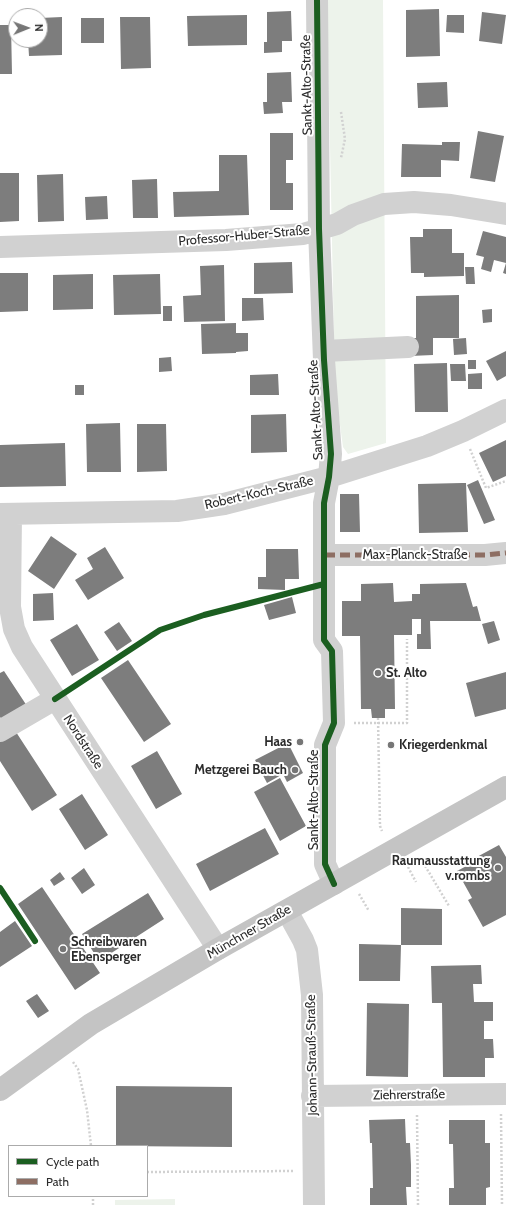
<!DOCTYPE html>
<meta charset="utf-8">
<style>
body{margin:0}
#map{position:relative;width:506px;height:1205px;overflow:hidden;background:#fff;font-family:Cabin,sans-serif}
canvas{display:block}
.legend{position:absolute;left:8px;top:1145px;width:140px;height:52px;box-sizing:border-box;background:#fff;border:1px solid #ababab;margin:0;padding:5px 7px;list-style:none;font-size:12px;color:#2c2c2c}
.legend li{display:flex;align-items:center;gap:8px;height:20px}
.legend b{width:20px;border:1px solid #ababab}
.north{position:absolute;left:8px;top:8px;width:40px;height:40px;box-sizing:border-box;background:#fff;border:1px solid #ababab;border-radius:50%;rotate:89deg;font-size:11px;font-weight:700;line-height:16px;text-align:center;color:#2c2c2c}
.north::after{content:'';display:block;margin:auto;width:14px;height:18px;background:#767676;clip-path:polygon(50% 0,100% 100%,50% 72%,0 100%)}
</style>
<div id="map">
<canvas width="506" height="1205"></canvas>
<ul class="legend">
<li><b style="height:5px;background:#1b5e20"></b>Cycle path</li>
<li><b style="height:5px;background:#8d6e63"></b>Path</li>
</ul>
<div class="north">N</div>
</div>
<script>
const context = document.querySelector('canvas').getContext('2d');
context.lineJoin = 'round';
function fillPath(path, color) { context.fillStyle = color; context.fill(path, 'evenodd'); }
function strokePath(path, color, width, dash) { context.strokeStyle = color; context.lineWidth = width; context.lineCap = dash ? 'butt' : 'round'; context.setLineDash(dash || []); context.stroke(path); }
function label(font, color, halo, rows, align = 'center') {
  context.font = font + ' Cabin,sans-serif'; context.lineWidth = 4; context.setLineDash([]); context.textBaseline = 'middle'; context.strokeStyle = halo; context.fillStyle = color; for (const [text, x, y, turn = 0] of rows) {
    context.save(); context.translate(x, y); context.rotate((+turn || 0) * Math.PI / 180); context.textAlign = isNaN(turn) ? turn : align; if (halo) context.strokeText(text, 0, 0); context.fillText(text, 0, 0); context.restore();
  }
}
fillPath(new Path2D(`
 M327 0H383L386 443 348 454 343 447 335 388Z
 M175 1199V1205H115V1200Z`), '#edf3eb');
fillPath(new Path2D(`
 M439 9 440 56 406 57V10Z
 M291 11 292 41H282V52L264 53V42H267V12Z
 M482 12 506 15 502 44 479 41Z
 M247 15V45L188 46 187 16Z
 M447 15H464V33L446 32Z
 M62 17V55L29 56 28 40H40V18Z
 M120 17H150L151 68 121 69Z
 M81 18H104V43H81Z
 M0 25H11L12 74H0Z
 M291 72 292 102H282L283 113 264 114 263 102H267V73Z
 M447 82 448 107 418 108 417 83Z
 M478 131 504 136 495 182 470 178Z
 M270 133H293V160H286V183H293V210H270Z
 M442 142H460L459 161 441 160V177H401L402 144 442 145Z
 M219 155H247L249 215 174 217 173 192 219 191Z
 M0 173H19V221L0 222Z
 M63 174 64 221 38 222 37 175Z
 M157 179 158 218H133L132 180Z
 M107 196 108 219 86 220 85 197Z
 M423 229H452V253H464V276L424 277V273H411L410 237H423Z
 M483 231 506 237V263L494 260 491 272 481 269 484 257 476 255Z
 M292 262 293 293 254 294V263Z
 M506 263V274L503 273Z
 M224 265 225 321 184 322 183 296 201 295 200 266Z
 M465 267H474L475 284H466Z
 M0 273H28V311L0 312Z
 M93 274V309L53 310V275Z
 M160 274 161 314 114 315 113 275Z
 M459 295V338H433V355L410 356V338H416V296Z
 M242 298H263L264 320 242 321Z
 M163 306H172V321H163Z
 M492 309V322L483 323 482 310Z
 M236 323V333H248V351L236 352V353L202 354 201 324Z
 M466 338 467 354 454 355 453 339Z
 M506 351V376L497 381 486 361Z
 M171 357 172 371 159 372V358Z
 M468 360H476V369H468Z
 M447 363 448 412H415L414 364Z
 M450 364H465L466 381H451Z
 M482 373V389H468V374Z
 M278 374 279 395H250V375Z
 M75 385H84V395H75Z
 M286 414 287 452 251 453V415Z
 M120 423 121 472H87L86 424Z
 M137 424H166L167 471 137 472Z
 M506 440V476L493 482 479 453Z
 M65 443 66 486 0 487V445Z
 M478 480 495 520 484 524 467 485Z
 M462 483H466L468 532 419 533 418 484Z
 M340 494H359L360 532H340Z
 M51 536 77 554 54 589 28 571Z
 M105 547 124 578 88 600 75 580 93 569 87 558Z
 M266 549H298L299 579H285V590L258 589V577H266Z
 M393 583 394 602 412 601V594H420V584L466 583 473 607 477 606 481 621H430L431 649H417V634H421V619H412V635H394L395 709H385V718H372L371 709H361L360 636H342V601H361V584Z
 M53 593 54 620 33 621V594Z
 M292 597 296 613 269 620 264 605Z
 M494 621 500 640 488 644 482 624Z
 M119 622 132 641 117 651 104 632Z
 M77 624 99 660 72 676 50 640Z
 M128 660 171 724 144 742 101 678Z
 M4 671 27 706 3 721 0 717V673Z
 M506 672V709L475 717 466 683Z
 M16 732 57 795 32 811 0 761V742Z
 M288 743 303 773 287 782 283 774 267 783 255 760Z
 M157 751 182 794 156 809 131 766Z
 M280 778 306 826 280 841 254 792Z
 M82 794 108 835 85 850 59 809Z
 M265 828 279 854 210 891 196 864Z
 M499 845 506 857V915L483 927 468 900 472 898 457 871 476 861 475 858Z
 M84 868 95 885 82 894 71 878Z
 M60 872 65 879 54 886 50 880Z
 M42 887 100 973 75 990 18 904Z
 M148 893 164 919 99 961 82 934Z
 M401 908 442 909V945H401L400 981H359V944L401 945Z
 M15 921 32 946 0 967V932Z
 M481 965 482 984H473L474 1002H493V1021H484V1039H493L494 1058H485V1077H443L442 1003H432L431 966Z
 M37 994 49 1011 38 1018 26 1001Z
 M367 1003 409 1004 408 1077 366 1076Z
 M116 1086 232 1087V1147L116 1146Z
 M405 1119 406 1143H410L411 1165V1187H406L407 1205H370V1188H373L372 1143H370L369 1120Z
 M449 1120H485V1143H490V1187L486 1188V1205H449V1188H454L453 1144H449Z`), '#7d7d7d');
strokePath(new Path2D(`
 M341 112 345 139 341 158
 M470 449 486 488 506 481
 M378 718 380 826 382 831
 M354 723H407V639
 M421 859 449 906
 M408 867 416 882
 M359 894 369 911
 M73 1062 78 1069 87 1110 91 1146
 M501 1114 502 1205
 M417 1115 418 1205
 M147 1172 293 1171
 M93 1205V1196`), '#d1d1d1', 2.5, [2, 2]);
strokePath(new Path2D(`
 M317 0 319 229 324 360 331 454 329 477 324 503V640L332 651 334 723 325 745V864L334 884
 M0 247 226 240 303 234 337 224 353 215 384 204 414 202 451 205 506 214
 M324 351 408 347
 M0 514 177 511 224 504 329 477 427 446 463 431 506 410
 M11 514 10 607 14 629 22 647 218 949
 M325 555H485L506 553
 M0 731 55 699
 M287 911 303 940 307 950 312 995 314 1205
 M312 1096 506 1094`), '#d1d1d1', 22);
strokePath(new Path2D(`
 M0 1090 91 1024 218 949 506 787`), '#c4c4c4', 22);
strokePath(new Path2D(`
 M325 555H485L506 553`), '#8d6e63', 5, [10, 5]);
strokePath(new Path2D(`
 M317 0 319 229 324 360 331 454 329 477 324 503V640L332 651 334 723 325 745V864L334 884
 M55 699 160 630 204 615 324 584
 M0 888 35 941`), '#1b5e20', 6);
for (const [x, y, r, color] of [
 [378,673,4,"#767676"],
 [300,742,4,"#767676"],
 [391,745,4,"#767676"],
 [295,770,4,"#767676"],
 [498,868,4,"#767676"],
 [63,949,4,"#767676"]
]) { const dot = new Path2D(); dot.arc(x, y, r, 0, 2 * Math.PI); context.fillStyle = color; context.fill(dot); strokePath(dot, '#fff', 1.5); }
label('13px', '#2c2c2c', '#fff', [
 ["Sankt-Alto-Straße",307,85,-91],
 ["Professor-Huber-Straße",244,236,-5],
 ["Sankt-Alto-Straße",316,410,-93],
 ["Robert-Koch-Straße",259,493,-13],
 ["Max-Planck-Straße",415,555],
 ["Nordstraße",83,742,57],
 ["Sankt-Alto-Straße",314,800,-90],
 ["Münchner Straße",249,932,-30],
 ["Johann-Strauß-Straße",312,1055,-91],
 ["Ziehrerstraße",409,1095,-1]
]);
label('bold 13px', '#2c2c2c', '#fff', [
 ["St. Alto",386,673],
 ["Haas",292,742,"right"],
 ["Kriegerdenkmal",399,745],
 ["Metzgerei Bauch",287,770,"right"],
 ["Raumausstattung",490,861,"right"],
 ["v.rombs",490,876,"right"],
 ["Schreibwaren",71,942],
 ["Ebensperger",71,957]
], 'left');
</script>
